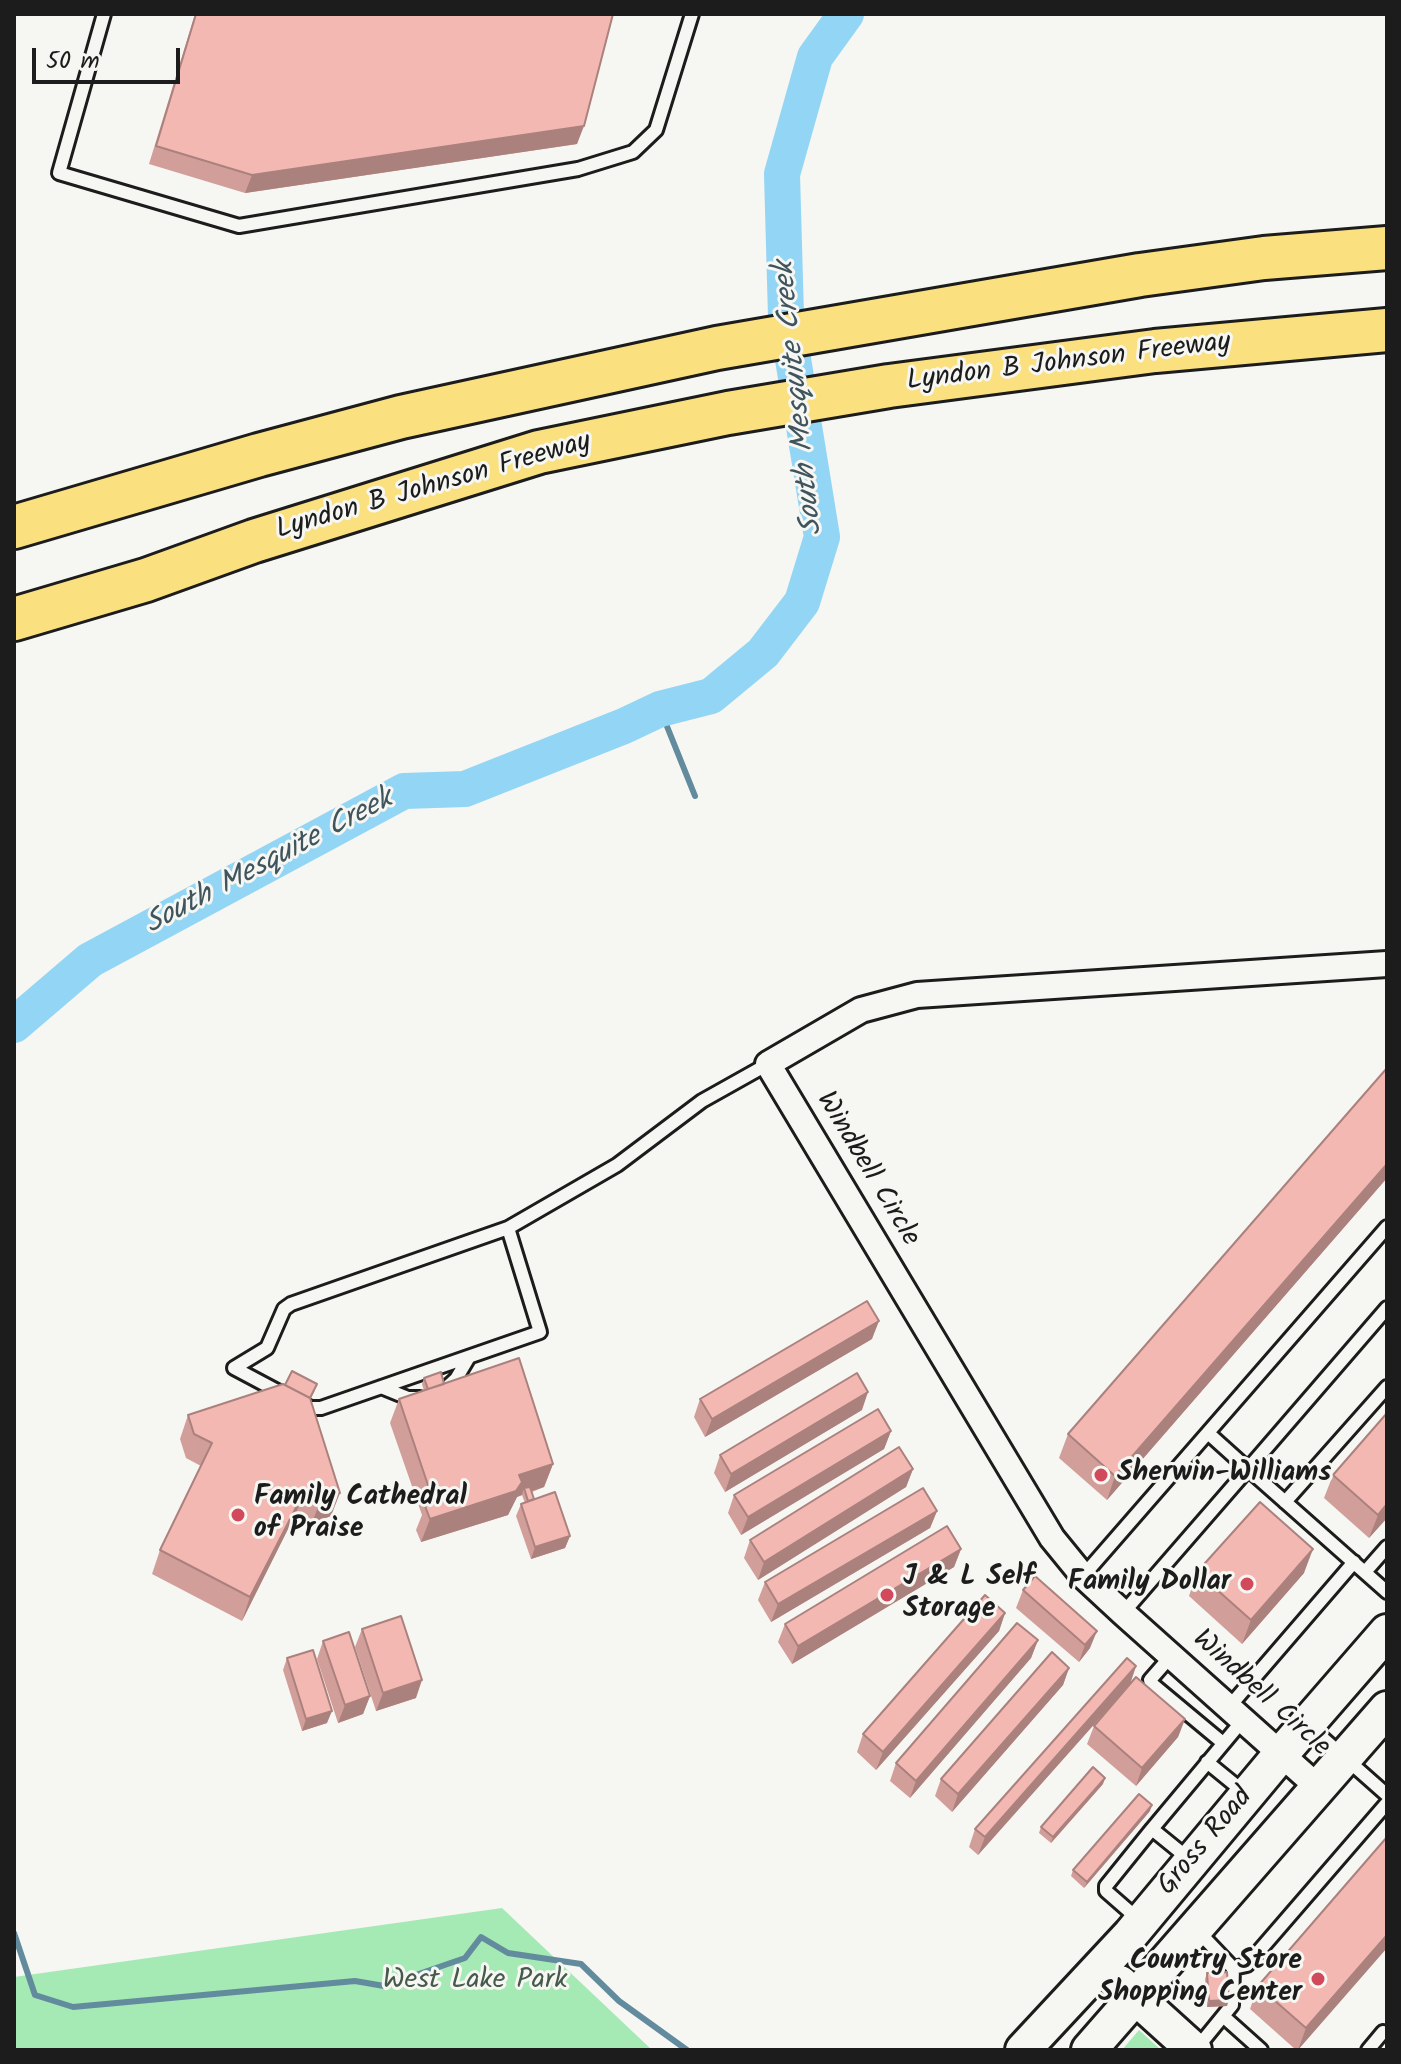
<!DOCTYPE html>
<style>
body{margin:0}
#map{position:relative;width:1401px;height:2064px;overflow:hidden;background:#f6f6f2;font-family:Kalam,sans-serif}
canvas{display:block}
.frame{position:absolute;inset:0;border:16px solid #1c1c1c;pointer-events:none}
.scale{position:absolute;left:32px;top:48px;width:148px;height:36px;box-sizing:border-box;border:4px solid #1c1c1c;border-top:0;padding-left:10px;font-size:24px;line-height:28px;white-space:nowrap;color:#1c1c1c;-webkit-text-stroke:6px #f6f6f2;paint-order:stroke}
</style>
<div id="map">
<canvas width="1401" height="2064"></canvas>
<div class="frame"></div>
<div class="scale">50 m</div>
</div>
<script>
const context = document.querySelector('canvas').getContext('2d');
context.lineJoin = 'round';
function fillPath(path, color) { context.fillStyle = color; context.fill(path, 'evenodd'); }
function strokePath(path, color, width, dash) { context.strokeStyle = color; context.lineWidth = width; context.lineCap = dash ? 'butt' : 'round'; context.setLineDash(dash || []); context.stroke(path); }
function label(font, color, halo, rows, align = 'center') {
  context.font = font + ' Kalam,sans-serif'; context.lineWidth = 6; context.setLineDash([]); context.textBaseline = 'middle'; context.strokeStyle = halo; context.fillStyle = color; for (const [text, x, y, turn = 0] of rows) {
    context.save(); context.translate(x, y); context.rotate((+turn || 0) * Math.PI / 180); context.textAlign = isNaN(turn) ? turn : align; if (halo) context.strokeText(text, 0, 0); context.fillText(text, 0, 0); context.restore();
  }
}
fillPath(new Path2D(`
 M502 1908 652 2050H14V1977Z
 M1139 2030 1161 2050H1122Z`), '#a5e9b5');
strokePath(new Path2D(`
 M660 709 695 796
 M14 1933 35 1995 73 2007 355 1981 384 1986 465 1958 481 1937 508 1953 581 1964 619 2001 687 2050`), '#638b9e', 6);
strokePath(new Path2D(`
 M14 1025 90 960 404 791 465 789 624 726 660 709 711 696 763 653 802 602 822 537 786 316 782 174 815 57 846 14`), '#92d5f4', 36);
const lane = new Path2D(`
 M104 14 59 173 239 226 578 169 633 152 656 130 692 14
 M234 1368 267 1348 284 1309 291 1304 508 1228 617 1165 702 1101 768 1064
 M234 1368 281 1393
 M381 1387 408 1398H420
 M445 1389 456 1379 469 1357
 M307 1406 311 1408H321L540 1332 508 1228
 M1208 1433 1248 1469 1387 1308
 M1285 1502 1387 1387
 M1365 1572 1387 1547
 M1083 1576 1387 1227
 M1123 1613 1248 1469 1387 1592
 M1171 1656 1150 1680 1151 1683 1223 1743
 M1229 1707 1354 1562
 M1309 1726 1387 1795
 M1207 1762 1245 1793
 M1152 1829 1243 1720
 M1138 1919 1106 1891V1886L1152 1829 1189 1859
 M1196 1929 1233 1968 1232 2005 1197 2048
 M1233 1968 1247 1965 1387 1803
 M1223 2016 1261 2050
 M1368 2050 1383 2032`);
const street = new Path2D(`
 M1319 1788 1123 1613 1083 1576 1052 1538 768 1064 861 1010 917 995 1387 964`);
const secondary = new Path2D(`
 M1120 1983 1194 2050
 M1023 2050 1131 1934 1281 1754 1387 1632
 M1089 2050 1387 1709`);
const highway = new Path2D(`
 M14 527 259 455 401 417 717 348 1140 275 1264 258 1387 248
 M14 619 146 580 254 541 539 452 728 413 889 386 1155 351 1387 330`);
strokePath(lane, '#1c1c1c', 18);
strokePath(street, '#1c1c1c', 30);
strokePath(secondary, '#1c1c1c', 40);
strokePath(highway, '#1c1c1c', 48);
strokePath(lane, '#f6f6f2', 12);
strokePath(street, '#f6f6f2', 24);
strokePath(secondary, '#f6f6f2', 34);
strokePath(highway, '#fbe080', 42);
fillPath(new Path2D(`
 M195 14H613L577 144 245 193 149 164Z
 M1387 1068V1178L1107 1500 1059 1458 1068 1434Z
 M872 1339 705 1437 694 1417 700 1399Z
 M424 1378 444 1384 553 1464 544 1487 532 1492 534 1499 570 1536 565 1548 531 1559 516 1516 521 1504 525 1503 522 1495 517 1497 508 1515 421 1542 416 1530 422 1515 390 1423 399 1399 424 1391 422 1384Z
 M315 1390 310 1400 331 1516 312 1523 296 1513 242 1621 152 1574 160 1550 201 1466 186 1458 180 1439 188 1415Z
 M862 1410 725 1492 714 1473 720 1455Z
 M891 1431 884 1449 741 1535 728 1513 734 1495Z
 M913 1469 906 1487 758 1580 744 1558 750 1540Z
 M1333 1475 1387 1518 1369 1538 1324 1498Z
 M937 1511 930 1528 771 1622 758 1600 765 1582Z
 M961 1549 954 1567 792 1664 778 1642 785 1624Z
 M1197 1572 1304 1573 1242 1644 1189 1596Z
 M1023 1590 1090 1648 1079 1662 1016 1608Z
 M1005 1613 999 1631 876 1770 857 1752 863 1734Z
 M362 1629 416 1698 376 1711 355 1647Z
 M1038 1640 1031 1658 910 1798 890 1781 896 1763Z
 M323 1641 370 1696 363 1714 338 1723 317 1659Z
 M287 1658 327 1723 302 1731 283 1670Z
 M1136 1666 1130 1684 978 1855 969 1847 975 1829Z
 M1069 1668 1063 1685 952 1812 935 1796 941 1779Z
 M1185 1719 1178 1737 1136 1786 1087 1744 1094 1726Z
 M1103 1784 1051 1843 1039 1833 1041 1827Z
 M1150 1811 1084 1888 1071 1876 1073 1870Z
 M1387 1837 1299 2050H1296L1250 2009 1258 1986Z
 M1207 1973 1227 2006 1207 2007 1205 1979Z`), '#d29e9a');
fillPath(new Path2D(`
 M584 126 577 144 245 193 252 175Z
 M1387 1164V1178L1107 1500 1115 1476Z
 M879 1321 872 1339 705 1437 712 1419Z
 M868 1392 862 1410 725 1492 731 1474Z
 M891 1431 884 1449 741 1535 748 1517Z
 M553 1464 544 1487 526 1493 524 1488 522 1495 517 1497 508 1515 421 1542 430 1519 519 1475Z
 M913 1469 906 1487 758 1580 764 1562Z
 M305 1490 296 1513 242 1621 250 1597Z
 M340 1493 331 1516 312 1523 321 1499Z
 M1387 1504V1518L1369 1538 1378 1515Z
 M937 1511 930 1528 771 1622 778 1604Z
 M570 1536 565 1548 531 1559 535 1547Z
 M961 1549 954 1567 792 1664 798 1646Z
 M1313 1549 1304 1573 1242 1644 1251 1620Z
 M1005 1613 999 1631 876 1770 883 1752Z
 M1097 1631 1090 1648 1079 1662 1085 1645Z
 M1038 1640 1031 1658 910 1798 916 1781Z
 M1136 1666 1130 1684 978 1855 985 1837Z
 M1069 1668 1063 1685 952 1812 958 1794Z
 M422 1680 416 1698 376 1711 383 1693Z
 M370 1696 363 1714 338 1723 345 1705Z
 M332 1711 327 1723 302 1731 306 1719Z
 M1185 1719 1178 1737 1136 1786 1142 1768Z
 M1105 1778 1103 1784 1051 1843 1053 1837Z
 M1152 1805 1150 1811 1084 1888 1087 1882Z
 M1387 1935V1948L1298 2050 1306 2028Z
 M1229 2000 1227 2006 1207 2007 1209 2001Z`), '#ab817d');
const building = new Path2D(`
 M196 14H613L584 126 252 175 156 146Z
 M1387 1068V1164L1115 1476 1068 1434Z
 M867 1301 879 1321 712 1419 700 1399Z
 M519 1358 553 1464 519 1475 522 1482 516 1491 430 1519 425 1506 434 1503 399 1399Z
 M292 1371 317 1384 310 1398 285 1385Z
 M441 1372 444 1384 428 1389 424 1378Z
 M857 1373 868 1392 731 1474 720 1455Z
 M283 1384 310 1398 340 1493 321 1499 305 1490 250 1597 160 1550 212 1443 194 1434 188 1415Z
 M878 1409 891 1431 748 1517 734 1495Z
 M1387 1413V1504L1378 1515 1333 1475Z
 M899 1447 913 1469 764 1562 750 1540Z
 M530 1487 534 1499 528 1501 524 1488Z
 M923 1488 937 1511 778 1604 765 1582Z
 M555 1492 570 1536 535 1547 521 1504Z
 M1260 1502 1313 1549 1251 1620 1197 1572Z
 M947 1526 961 1549 798 1646 785 1624Z
 M1035 1576 1097 1631 1085 1645 1023 1590Z
 M985 1595 1005 1613 883 1752 863 1734Z
 M401 1616 422 1680 383 1693 362 1629Z
 M1017 1623 1038 1640 916 1781 896 1763Z
 M349 1632 370 1696 345 1705 323 1641Z
 M313 1650 332 1711 306 1719 287 1658Z
 M1052 1652 1069 1668 958 1794 941 1779Z
 M1127 1658 1136 1666 985 1837 975 1829Z
 M1136 1677 1185 1719 1142 1768 1094 1726Z
 M1093 1767 1105 1778 1053 1837 1041 1827Z
 M1139 1794 1152 1805 1087 1882 1073 1870Z
 M1387 1837V1935L1306 2028 1258 1986Z
 M1227 1972 1229 2000 1209 2001 1207 1973Z`);
fillPath(building, '#f4b8b3');
strokePath(building, '#ab817d', 2);
for (const [x, y, r, color] of [
 [1101,1475,8,"#d1495b"],
 [238,1515,8,"#d1495b"],
 [1247,1584,8,"#d1495b"],
 [887,1595,8,"#d1495b"],
 [1318,1979,8,"#d1495b"]
]) { const dot = new Path2D(); dot.arc(x, y, r, 0, 2 * Math.PI); context.fillStyle = color; context.fill(dot); strokePath(dot, '#f6f6f2', 3); }
label('28px', '#1c1c1c', '#f6f6f2', [
 ["Lyndon B Johnson Freeway",1069,364,-7],
 ["Lyndon B Johnson Freeway",434,488,-16],
 ["Windbell Circle",866,1170,59],
 ["Windbell Circle",1260,1695,42],
 ["Gross Road",1207,1843,-50]
]);
label('bold 28px', '#1c1c1c', '#f6f6f2', [
 ["Sherwin-Williams",1117,1475],
 ["Family Cathedral",254,1499],
 ["of Praise",254,1531],
 ["J & L Self",903,1579],
 ["Storage",903,1611],
 ["Family Dollar",1231,1584,"right"],
 ["Country Store",1302,1963,"right"],
 ["Shopping Center",1302,1995,"right"]
], 'left');
label('28px', '#455a4a', '#f6f6f2', [
 ["West Lake Park",475,1982]
]);
label('italic 30px', '#3f545d', '#f6f6f2', [
 ["South Mesquite Creek",801,398,-96],
 ["South Mesquite Creek",270,864,-28]
]);
</script>
